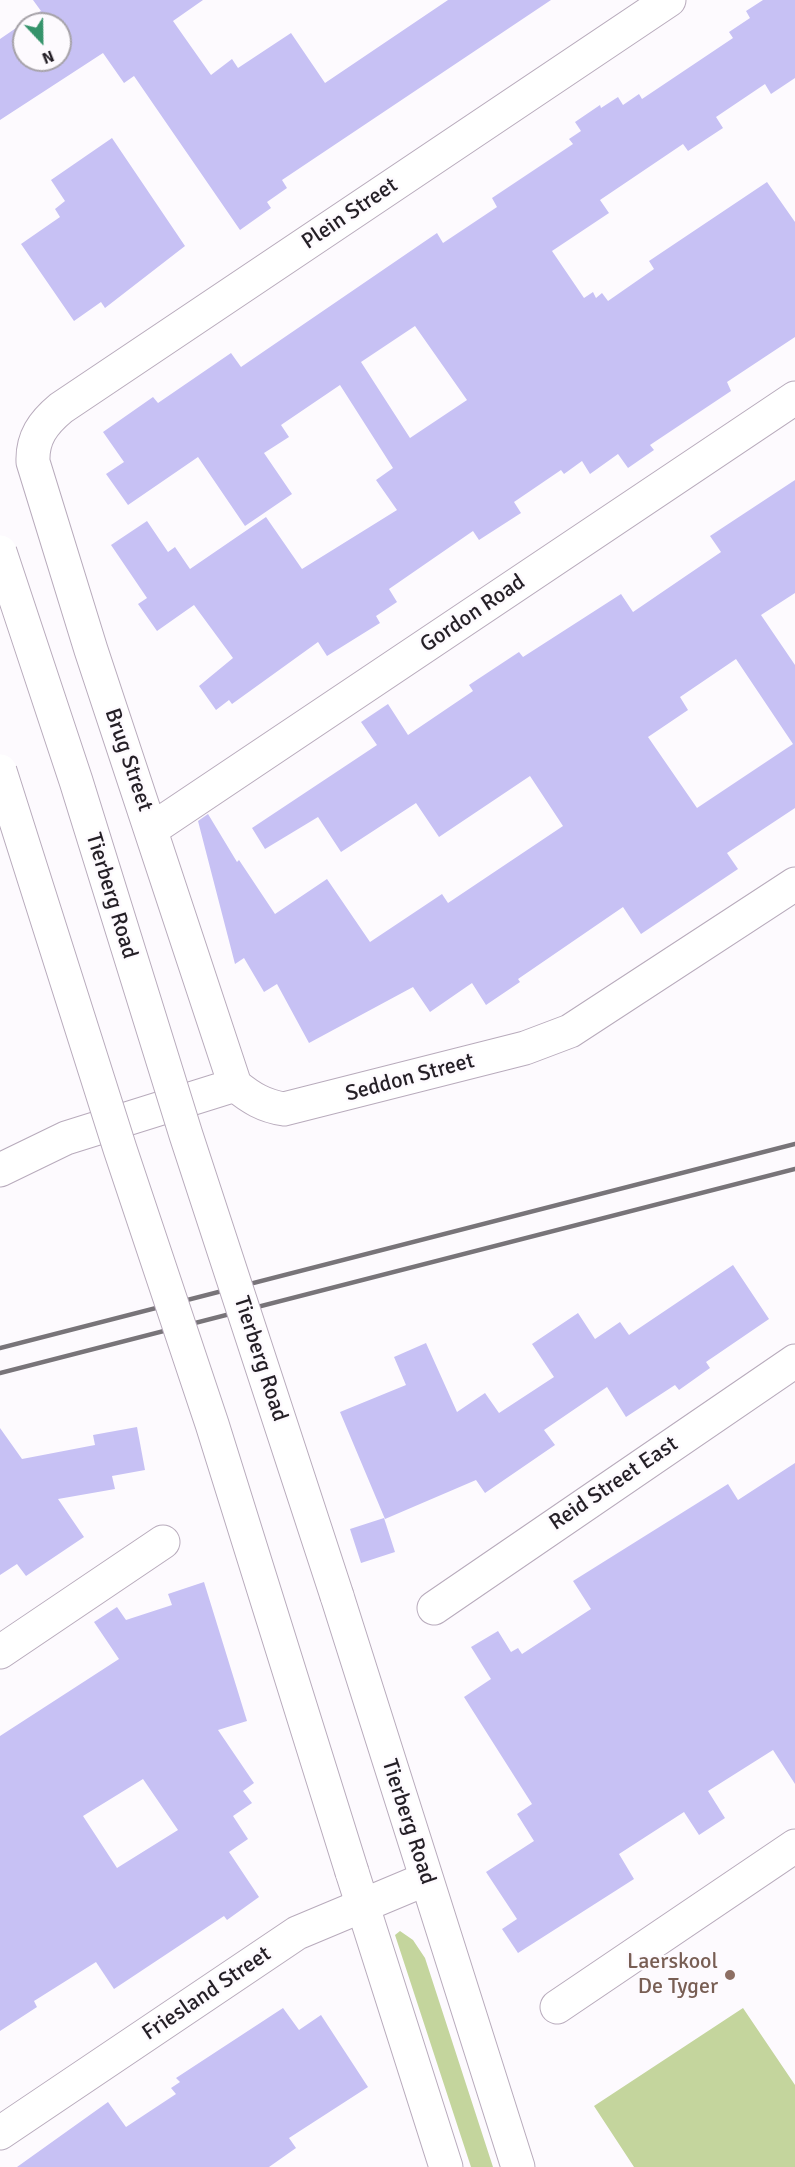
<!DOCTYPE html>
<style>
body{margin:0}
#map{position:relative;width:795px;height:2167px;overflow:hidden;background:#fdfafe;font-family:Signika,sans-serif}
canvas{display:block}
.north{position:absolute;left:12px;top:12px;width:60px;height:60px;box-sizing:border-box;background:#fdfafe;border:2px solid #a6a2a8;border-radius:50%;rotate:158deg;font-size:16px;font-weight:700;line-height:24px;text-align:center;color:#241f26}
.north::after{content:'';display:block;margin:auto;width:21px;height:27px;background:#35936b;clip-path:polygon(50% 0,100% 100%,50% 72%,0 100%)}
</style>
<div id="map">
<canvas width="795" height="2167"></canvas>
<div class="north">N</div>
</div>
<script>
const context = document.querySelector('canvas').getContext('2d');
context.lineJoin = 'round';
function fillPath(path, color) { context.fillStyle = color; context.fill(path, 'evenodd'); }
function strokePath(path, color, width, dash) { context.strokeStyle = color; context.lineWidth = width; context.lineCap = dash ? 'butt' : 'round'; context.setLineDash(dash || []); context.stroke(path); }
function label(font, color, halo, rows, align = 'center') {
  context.font = font + ' Signika,sans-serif'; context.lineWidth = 5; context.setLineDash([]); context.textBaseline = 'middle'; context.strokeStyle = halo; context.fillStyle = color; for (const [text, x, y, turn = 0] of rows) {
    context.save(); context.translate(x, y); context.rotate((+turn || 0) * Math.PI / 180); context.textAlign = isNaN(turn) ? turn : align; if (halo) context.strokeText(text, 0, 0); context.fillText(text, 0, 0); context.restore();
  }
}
fillPath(new Path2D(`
 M400 1931 413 1940 425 1958 493 2167H471L395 1935Z
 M743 2008 795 2085V2167H634L594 2106Z`), '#c4d59d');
fillPath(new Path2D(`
 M33 0H203L173 21 211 75 232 59 238 68 291 33 325 83 448 0H551L282 180 287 188 267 202 271 208 240 230 134 76 124 83 103 53 0 120V39L41 11ZM24 24H60V60H24Z
 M763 0H795V78L771 94 765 84 716 117 723 128 688 151 683 144 600 200 609 213 552 251 584 298 593 292 596 298 602 293 608 301 654 269 649 261 767 182 795 222V337L727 382 731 391 650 445 654 450 628 468 618 454 590 474 582 461 564 474 561 470 514 502 521 513 479 540 473 531 389 589 397 602 376 616 380 623 327 656 318 642 232 704 229 700 216 710 199 686 233 658 194 605 157 631 138 604 147 598 111 545 147 521 168 552 175 547 190 569 266 517 302 569 397 510 376 480 393 468 340 385 281 425 289 437 264 453 292 494 245 526 198 457 128 505 106 474 124 462 103 432 153 397 158 403 231 353 241 367 437 233 443 243 497 207 492 198 573 144 569 139 581 131 575 122 600 105 601 108 618 97 623 105 639 94 642 99 733 38 729 32 750 18 746 11ZM415 326 467 400 410 438 361 362Z
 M112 138 185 246 105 308 101 302 74 321 21 244 60 217 55 209 65 201 51 180Z
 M795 480V593L761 615 795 665V808L727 853 738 869 641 934 623 907 518 979 520 982 486 1005 472 983 430 1012 413 987 309 1043 277 984 264 992 244 958 235 964 198 821 208 814 237 862 239 860 275 914 327 879 370 942 442 894 448 903 563 826 530 776 439 837 416 803 341 852 318 817 265 849 252 828 377 745 361 722 388 704 408 735 473 691 469 685 519 652 523 657 621 594 633 612 721 552 710 536ZM736 659 793 744 697 808 648 737 688 710 680 697Z
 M733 1265 769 1319 706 1362 710 1368 679 1390 675 1385 626 1417 607 1387 544 1430 555 1445 485 1493 476 1480 385 1519 340 1412 406 1385 394 1357 426 1343 457 1412 485 1393 499 1413 554 1377 532 1344 578 1313 595 1339 620 1322 629 1335Z
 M137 1427 145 1470 112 1476 115 1489 58 1499 84 1537 26 1576 17 1564 0 1575V1428L22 1459 95 1445 93 1435Z
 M795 1463V1784L773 1750 708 1791 725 1818 699 1835 684 1812 619 1854 634 1879 518 1953 502 1929 517 1919 486 1872 534 1841 517 1814 532 1804 464 1697 491 1679 471 1647 498 1631 511 1652 518 1648 522 1654 591 1609 573 1581 728 1484 738 1500Z
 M384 1518 395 1552 361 1563 350 1529Z
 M204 1582 247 1721 218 1730 254 1783 243 1791 252 1803 233 1816 248 1839 229 1852 259 1897 227 1920 224 1916 114 1989 96 1962 34 2001 37 2007 0 2031V1736L119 1659 94 1622 117 1607 126 1620 172 1605 168 1594ZM143 1779 178 1830 117 1868 83 1816Z
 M283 2008 299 2030 321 2015 368 2087 289 2138 296 2148 269 2167H17L108 2102 126 2127 176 2094 171 2088 180 2082 176 2078Z`), '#c7c1f4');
const minor = new Path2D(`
 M152 829 795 398
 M235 1085 91 650 33 462C32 438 43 423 61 408L669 0
 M235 1085C251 1098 264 1106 284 1109L525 1048 570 1031 795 884
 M0 1170 66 1138 235 1085
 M434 1608 795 1361
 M0 1652 163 1542
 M557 2007 795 1846
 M0 2133 297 1933 426 1879`);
const major = new Path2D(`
 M337 1596 518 2167
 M352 1872 446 2167`);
strokePath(minor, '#b8abbc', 35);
strokePath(major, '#b8abbc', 35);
strokePath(minor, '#fff', 33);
strokePath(major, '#fff', 33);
strokePath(new Path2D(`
 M0 1348 795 1144
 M0 1373 795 1169`), '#787479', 4.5);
const majorBridge = new Path2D(`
 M0 552 76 781 186 1135 337 1596
 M0 771 120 1149 212 1424 352 1872`);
strokePath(majorBridge, '#b8abbc', 35, []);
strokePath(majorBridge, '#fff', 33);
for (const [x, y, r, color] of [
 [730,1975,6,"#8d6e63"]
]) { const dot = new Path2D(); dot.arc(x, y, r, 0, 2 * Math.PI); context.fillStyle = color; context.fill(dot); strokePath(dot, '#fdfafe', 2); }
label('22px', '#241f26', '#fdfafe', [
 ["Plein Street",350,214,-34],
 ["Gordon Road",473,614,-34],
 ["Brug Street",128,760,71],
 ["Tierberg Road",111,896,73],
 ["Seddon Street",410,1078,-15],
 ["Tierberg Road",260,1359,72],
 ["Reid Street East",614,1484,-34],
 ["Tierberg Road",408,1822,72],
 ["Friesland Street",207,1994,-34]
]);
label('22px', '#785e54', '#fdfafe', [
 ["Laerskool",718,1962],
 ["De Tyger",718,1987]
], 'right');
</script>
